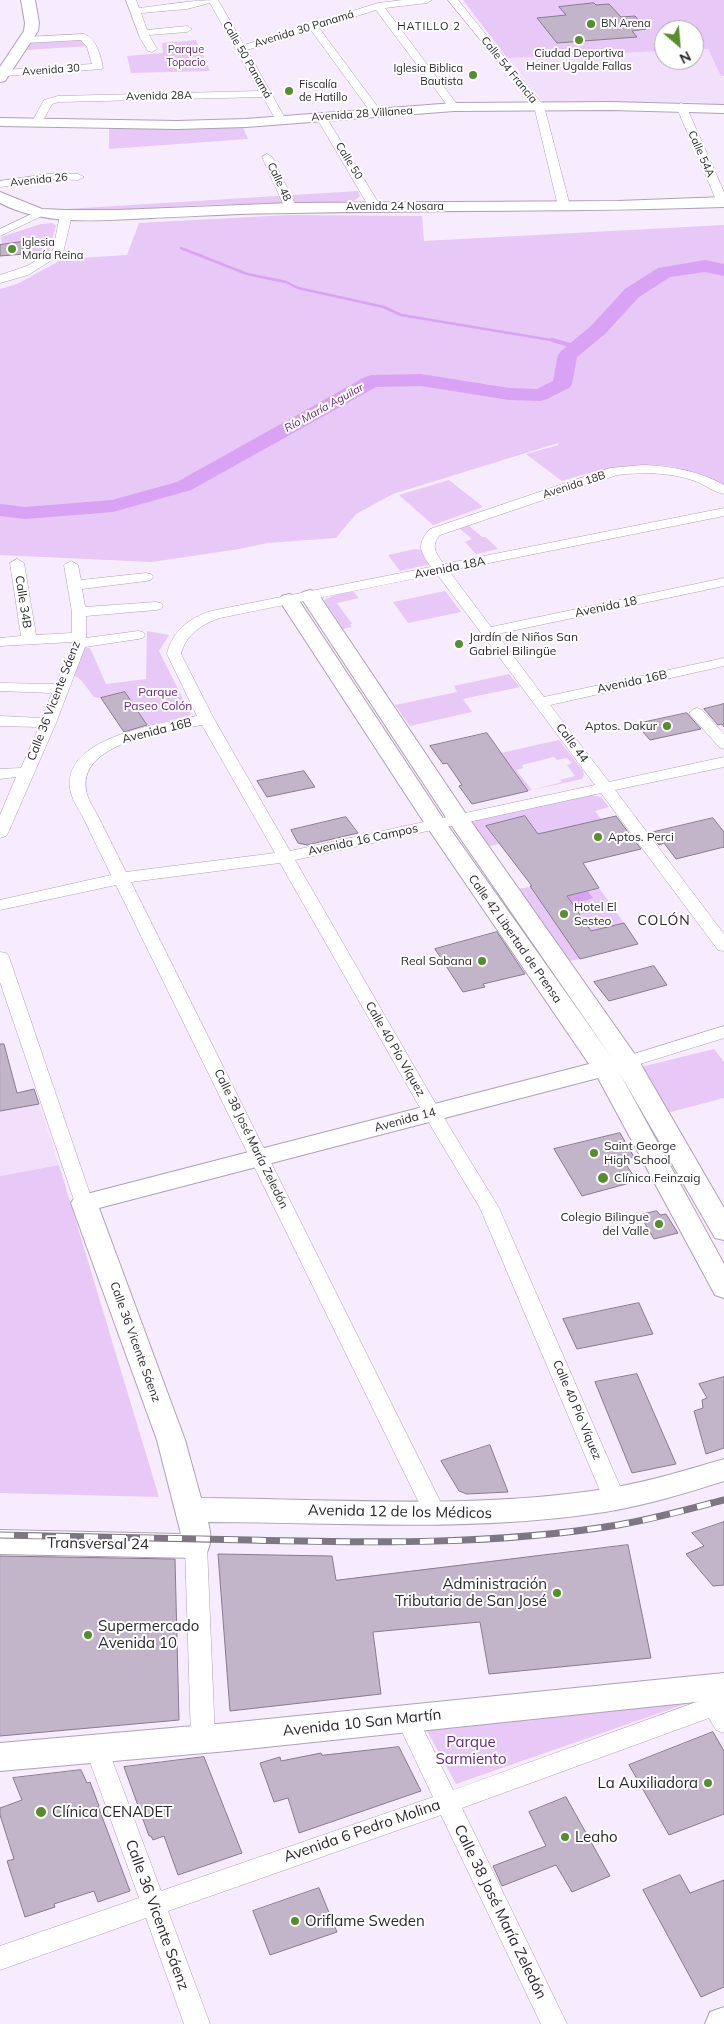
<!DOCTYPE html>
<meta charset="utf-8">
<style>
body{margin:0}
#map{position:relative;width:724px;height:2024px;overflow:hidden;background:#f7ecfd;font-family:Mulish,sans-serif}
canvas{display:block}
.north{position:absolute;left:654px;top:20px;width:50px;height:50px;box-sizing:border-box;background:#fff;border:1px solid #aba9ac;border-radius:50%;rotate:153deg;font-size:14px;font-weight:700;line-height:20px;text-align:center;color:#2c272f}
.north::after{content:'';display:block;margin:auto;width:18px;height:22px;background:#558e2a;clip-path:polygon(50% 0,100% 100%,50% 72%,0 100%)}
</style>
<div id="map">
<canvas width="724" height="2024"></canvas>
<div class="north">N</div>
</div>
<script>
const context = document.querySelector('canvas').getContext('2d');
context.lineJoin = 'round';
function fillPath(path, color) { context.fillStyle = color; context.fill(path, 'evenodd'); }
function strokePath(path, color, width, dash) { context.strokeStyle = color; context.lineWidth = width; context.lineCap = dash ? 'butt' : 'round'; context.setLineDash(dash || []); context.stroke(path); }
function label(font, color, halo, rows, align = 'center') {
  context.font = font + ' Mulish,sans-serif'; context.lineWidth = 4; context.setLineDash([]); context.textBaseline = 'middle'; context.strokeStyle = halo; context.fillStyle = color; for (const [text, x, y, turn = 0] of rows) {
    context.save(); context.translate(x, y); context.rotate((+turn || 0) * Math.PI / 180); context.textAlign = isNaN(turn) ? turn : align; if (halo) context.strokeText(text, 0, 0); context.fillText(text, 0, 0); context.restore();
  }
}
fillPath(new Path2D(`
 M708 49 724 80V105L695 102 545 104 507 58 664 51V60H694V50Z
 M39 1104 59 1165 0 1176V1111Z`), '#f2dffc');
fillPath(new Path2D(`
 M463 0H724V76H721L708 49 694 50V30H664V51L507 58Z
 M79 38 89 46 27 50 31 41Z
 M196 40 210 71 131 73 127 56 163 53 162 43Z
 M242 125 248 139 109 149V127Z
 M358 191 360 196 354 201 337 202 201 205 94 212 67 209Z
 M288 215 422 216 424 241 724 225V485C708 479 690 470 673 467 634 461 598 470 562 481L526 454 559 445 558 443 393 494 356 514 336 538 267 543 239 549 152 562 0 555V289L17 284 63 259 127 255 139 223Z
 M52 223 56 225 49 252 24 254 22 242 2 244 1 237 41 224Z
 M449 480 483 507 433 525 399 495Z
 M468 525 482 537H486L498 549 476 554 465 542 472 539 459 528Z
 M415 549 421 550 431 564 400 571 388 555Z
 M353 591 359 598 337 603 352 624H350L352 627 343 629 324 600 335 595Z
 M445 591 461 612 408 623 393 602Z
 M147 631 169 635 159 651 191 715 148 726 125 692 101 698 94 697 81 680 74 675 85 648H90L106 684 146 679Z
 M509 674 520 687 463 699 472 712 410 726 395 705 457 692 454 686Z
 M559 740 583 771 584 775 582 779 532 790 562 782 560 780 575 776 567 765 572 763 567 758 557 760 554 757 522 765 523 768 516 770 532 790 528 791 501 753Z
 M592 795 601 797 609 807 595 811 601 819 559 829 558 848 546 832 538 834 525 816 486 826 499 844 486 847 471 824 477 820Z
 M530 887 580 959 569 961 517 889Z
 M599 888 624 923 591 931 574 906 581 905V902L593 898 588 891Z
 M714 1049 724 1062V1098L667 1113 637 1068Z
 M59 1165 159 1497 0 1493V1176Z
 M691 1702 456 1784 426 1729Z`), '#e7c8f6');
fillPath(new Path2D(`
 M588 891 593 898 582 902V904L574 906 567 896Z`), '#d9a2f4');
strokePath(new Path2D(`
 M181 248 247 274 286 282 298 288 384 307 401 315 557 341`), '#d9a2f4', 2.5);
strokePath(new Path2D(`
 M552 340 577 347`), '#d9a2f4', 4);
fillPath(new Path2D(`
 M705 260 724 264V276L705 272 670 277 639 297 605 334 577 357 572 384 569 388 547 399 540 401 509 400 421 386 376 387 191 490 113 512 25 519 0 516V504L25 507 112 500 177 482 365 377 372 375 421 374 509 388 537 389 553 381 558 355 561 351 591 326 625 289 658 268Z`), '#d9a2f4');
const building = new Path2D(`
 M594 3 596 5 609 4 621 17 635 16 646 29 632 31 637 37 557 43 537 18 566 15 559 7Z
 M22 242 24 254 0 256V245Z
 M125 692 147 725 124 732 101 698Z
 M724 704V727L722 724 718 725 704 709Z
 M687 713 701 729 650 740 636 724Z
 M487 733 528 791 472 804 459 786 462 785 447 763 443 764 430 746Z
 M304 771 315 787 267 797 257 781Z
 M525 816 538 834 616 816 641 849 583 863 599 888 567 896 591 931 624 923 638 944 580 959 530 886H532L486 826Z
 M346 817 358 833 307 845 298 843 291 830Z
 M713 818 724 832V847L676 859 664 843 659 845 650 833Z
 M497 932 525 974 483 984 485 987 463 992 435 949Z
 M654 966 667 985 609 1001 594 982Z
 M0 1044H4L17 1093 34 1089 39 1104 0 1111Z
 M620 1133 634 1157 623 1160 637 1181 582 1196 554 1149Z
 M657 1211 660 1215 666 1214 678 1233 654 1239 640 1215Z
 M639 1303 653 1334 577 1349 563 1319Z
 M637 1374 676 1464 632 1473 595 1382Z
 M724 1377V1448L706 1454 694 1411 703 1408 702 1400 707 1398 699 1384Z
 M490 1445 508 1492 467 1494 459 1491 441 1461Z
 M724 1522V1585L713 1586 686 1554 704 1546 692 1533Z
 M628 1545 651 1658 489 1674 480 1622 373 1632 381 1694 230 1711 218 1554 332 1556 336 1580Z
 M0 1556 175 1559 179 1720 0 1736Z
 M713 1732 724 1751V1814L669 1835 629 1765Z
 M399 1747 421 1791 299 1833 288 1798 274 1802 260 1763 280 1757 281 1761 321 1753 322 1755Z
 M204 1757 242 1853 178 1875 164 1836 153 1840 151 1836H149L124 1767Z
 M81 1770 87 1783 90 1782 99 1806H98L130 1891 98 1902 94 1891 54 1904 55 1907 25 1917 7 1861 14 1859 0 1815V1808L22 1800 13 1778Z
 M566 1797 610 1876 572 1892 556 1865 502 1886 493 1866 546 1846 529 1812Z
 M680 1875 690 1893 724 1880V1987L701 1997 643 1890Z
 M319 1888 337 1932 270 1955 253 1911Z`);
fillPath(building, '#c2b4c9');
strokePath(building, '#887b8f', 1);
const street = new Path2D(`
 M126 0H136L139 8C165 5 192 0 218 0L244 45 378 3 403 0H432L427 3 385 8 459 107 458 109H450L376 10 319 28 380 110 381 112 380 114H372L311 30 247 50 286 120 285 122H277L263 97 59 102 52 104 41 124H33L32 122 44 100 58 96 259 91 210 3 187 9 141 13 147 30 187 26 192 29 187 32 149 35 157 49 152 52 148 51 140 38Z
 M448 0H458L544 106 570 206 568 208 564 209 558 206 534 106Z
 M84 34C97 39 100 55 103 67L102 69 4 76 0 75V71L4 70 92 64 87 47 81 40 26 43 21 40 26 37Z
 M681 103 686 106 724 192V205L717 202 676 106Z
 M321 114 326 117 381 207 379 209H371L369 207 316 117Z
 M267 154 272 157 297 208 295 210H287L285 208 262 157Z
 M56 173 78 174 84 177 78 180 56 179 0 187V181Z
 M40 210 44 211 46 213 44 215 0 236V229Z
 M66 212 72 215 63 253 28 275 0 283V275L27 266 53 250 60 215Z
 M643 465C671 466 699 471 724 485V494C714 492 705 485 695 481 670 472 643 472 617 475L440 535C430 546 436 554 444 564L724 508V516L449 571 491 627 724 578V586L497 634 544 697 724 658V666L550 705 609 782 724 757V767L615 790 724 934V951L718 950 601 793 295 860 441 1113 499 1208 626 1500 623 1506 615 1508 607 1506 604 1500 480 1208 423 1113 280 863 131 882 447 1515 444 1521 436 1524 428 1521 425 1515 116 885 0 910V900L111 875C102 856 92 837 83 817 79 810 73 801 71 793 57 737 161 724 197 716L167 654C172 630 193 615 216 610L431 567C420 551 416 545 430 529L610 468ZM437 574 595 785 290 851 214 719 181 654C186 634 202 624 220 618ZM202 725 275 853 126 872C117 854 108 836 99 818 95 810 89 802 87 794 73 742 169 731 202 725Z
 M17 559 24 563 36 635 72 633V612L64 565 71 561 78 565 81 580 146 573 151 574 153 577 151 580 146 581 82 589 85 607 156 602 161 603 163 606 161 609 156 610 86 616V638L138 631 143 632 145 635 143 638 138 639 85 647 56 723 8 833 6 836 0 838V815L16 777 0 779V769L21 768 39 727 0 726V716L42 718 52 693 0 691V683L56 684 72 644V642L0 646V638L21 636 10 563Z
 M697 708 702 710 724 734V749L719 747 689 713 692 710Z
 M0 952 6 953 9 957 93 1203 91 1208 84 1210 77 1208 75 1203 0 982Z
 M724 1026V1038L627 1068 621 1066 618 1062 621 1058Z
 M196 1537 204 1540 207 1546 215 1739 211 1746 203 1749 195 1746 191 1739 185 1546 188 1540Z
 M724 1692V1733L716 1730 709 1718 462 1808 567 2024H541L441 1815 168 1911 210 2024H184L146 1918 0 1970V1946L139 1898 85 1748 89 1741 97 1738 105 1741 161 1891 433 1797 396 1719 399 1712 407 1709 415 1712 453 1790Z`);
const secondary = new Path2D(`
 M21 0H35L39 23 38 31 5 81 0 82V67L24 31 25 23Z
 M611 102 724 105V113L611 110 454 111 246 127 177 129 0 126V118L177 121 246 119 454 103Z
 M0 192 42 209 66 210H118L291 203 618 201 724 197V207C580 212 436 210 292 213 246 213 199 216 152 218 103 220 46 227 0 203Z
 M310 590 317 592 468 817 636 1056 724 1208V1240L715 1238 619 1072 724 1264V1298L715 1295 598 1078 99 1208 185 1440 201 1498C331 1499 462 1509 592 1491 637 1485 680 1472 724 1459V1481C680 1495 637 1508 591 1514 464 1532 335 1522 208 1522 211 1534 212 1543 206 1554L196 1558 0 1554V1530L181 1534 157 1440 71 1203 75 1197 589 1064 425 824 279 600 282 596 289 594 296 596 446 823 612 1058 447 819 300 596 303 592Z
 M724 1673V1699L228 1751 0 1771V1743L228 1723Z
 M724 2007V2024H705L710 2012Z`);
strokePath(street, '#afa1b6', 1);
strokePath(secondary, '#afa1b6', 2);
fillPath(street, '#fff');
fillPath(secondary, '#fff');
const rail = new Path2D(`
 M0 1535C83 1537 166 1538 249 1540 372 1543 496 1545 618 1525 654 1519 689 1509 724 1500`);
strokePath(rail, '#7e7783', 7);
strokePath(rail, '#fff', 5, [14]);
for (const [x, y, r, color] of [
 [591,24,5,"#558e2a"],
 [579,40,5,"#558e2a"],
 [473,75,5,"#558e2a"],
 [289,91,5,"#558e2a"],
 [12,249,5,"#558e2a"],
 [459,644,5,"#558e2a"],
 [667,726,5,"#558e2a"],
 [598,837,5,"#558e2a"],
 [564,914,5,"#558e2a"],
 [482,961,5,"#558e2a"],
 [594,1153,5,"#558e2a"],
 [603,1178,6,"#558e2a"],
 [659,1224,5,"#558e2a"],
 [557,1593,5,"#558e2a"],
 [88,1635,5,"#558e2a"],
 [708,1783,5,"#558e2a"],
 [41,1812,6,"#558e2a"],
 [565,1837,5,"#558e2a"],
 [295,1921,5,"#558e2a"]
]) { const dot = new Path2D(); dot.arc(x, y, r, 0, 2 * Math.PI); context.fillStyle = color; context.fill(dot); strokePath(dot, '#fff', 2); }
label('11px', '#2c272f', '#fff', [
 ["BN Arena",601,24],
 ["Ciudad Deportiva",579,54,"center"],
 ["Heiner Ugalde Fallas",579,67,"center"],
 ["Iglesia Biblica",463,69,"right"],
 ["Bautista",463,82,"right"],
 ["Fiscalía",299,85],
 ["de Hatillo",299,98],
 ["Iglesia",22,243],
 ["María Reina",22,256]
], 'left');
context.letterSpacing = '1px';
label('11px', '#2c272f', '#fff', [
 ["HATILLO 2",429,27]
]);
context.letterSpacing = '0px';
label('11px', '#2c272f', '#fff', [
 ["Avenida 30 Panamá",304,29,-17],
 ["Calle 50 Panamá",247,60,60],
 ["Avenida 30",51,70,-4],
 ["Calle 54 Francia",509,70,51],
 ["Avenida 28A",159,96,-1],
 ["Avenida 28 Villanea",362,114,-4],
 ["Calle 54A",701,154,66],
 ["Calle 50",349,161,58],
 ["Avenida 26",39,180,-6],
 ["Calle 48",279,182,65],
 ["Avenida 24 Nosara",395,207],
 ["Avenida 18B",574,485,-18]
]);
label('11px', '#692584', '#fff', [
 ["Parque",186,50],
 ["Topacio",186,63]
]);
label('italic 11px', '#682383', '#fff', [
 ["Río María Aguilar",324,408,-29]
]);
label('12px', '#2c272f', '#fff', [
 ["Avenida 18A",450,568,-11],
 ["Calle 34B",23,602,81],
 ["Avenida 18",606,607,-12],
 ["Avenida 16B",632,682,-12],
 ["Calle 36 Vicente Sáenz",54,701,-69],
 ["Avenida 16B",157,731,-14],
 ["Calle 44",572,743,53],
 ["Avenida 16 Campos",363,840,-12],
 ["Calle 42 Libertad de Prensa",515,939,55],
 ["Calle 40 Pío Víquez",395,1049,60],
 ["Avenida 14",405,1120,-15],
 ["Calle 38 José María Zeledón",251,1139,64],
 ["Calle 36 Vicente Sáenz",135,1342,70],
 ["Calle 40 Pío Víquez",577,1410,67]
]);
label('12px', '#2c272f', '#fff', [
 ["Jardín de Niños San",469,637],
 ["Gabriel Bilingüe",469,651],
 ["Aptos. Dakur",657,726,"right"],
 ["Aptos. Perci",608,837],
 ["Hotel El",574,907],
 ["Sesteo",574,921],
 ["Real Sabana",472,961,"right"],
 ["Saint George",604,1146],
 ["High School",604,1160],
 ["Clínica Feinzaig",614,1178],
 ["Colegio Bilingue",649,1217,"right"],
 ["del Valle",649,1231,"right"]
], 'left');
label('12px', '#692584', '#fff', [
 ["Parque",158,692],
 ["Paseo Colón",158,706]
]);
context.letterSpacing = '1px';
label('14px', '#2c272f', '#fff', [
 ["COLÓN",664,921]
]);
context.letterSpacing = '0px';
label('15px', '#2c272f', '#fff', [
 ["Avenida 12 de los Médicos",400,1512,1],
 ["Transversal 24",98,1544,1],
 ["Avenida 10 San Martín",362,1723,-6],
 ["Avenida 6 Pedro Molina",362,1831,-19],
 ["Calle 38 José María Zeledón",500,1912,64],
 ["Calle 36 Vicente Sáenz",157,1915,70]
]);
label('15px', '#2c272f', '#fff', [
 ["Administración",547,1584,"right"],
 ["Tributaria de San José",547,1601,"right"],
 ["Supermercado",98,1626],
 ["Avenida 10",98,1643],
 ["La Auxiliadora",698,1783,"right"],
 ["Clínica CENADET",52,1812],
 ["Leaho",575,1837],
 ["Oriflame Sweden",305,1921]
], 'left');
label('15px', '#692584', '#fff', [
 ["Parque",471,1742],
 ["Sarmiento",471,1759]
]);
</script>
